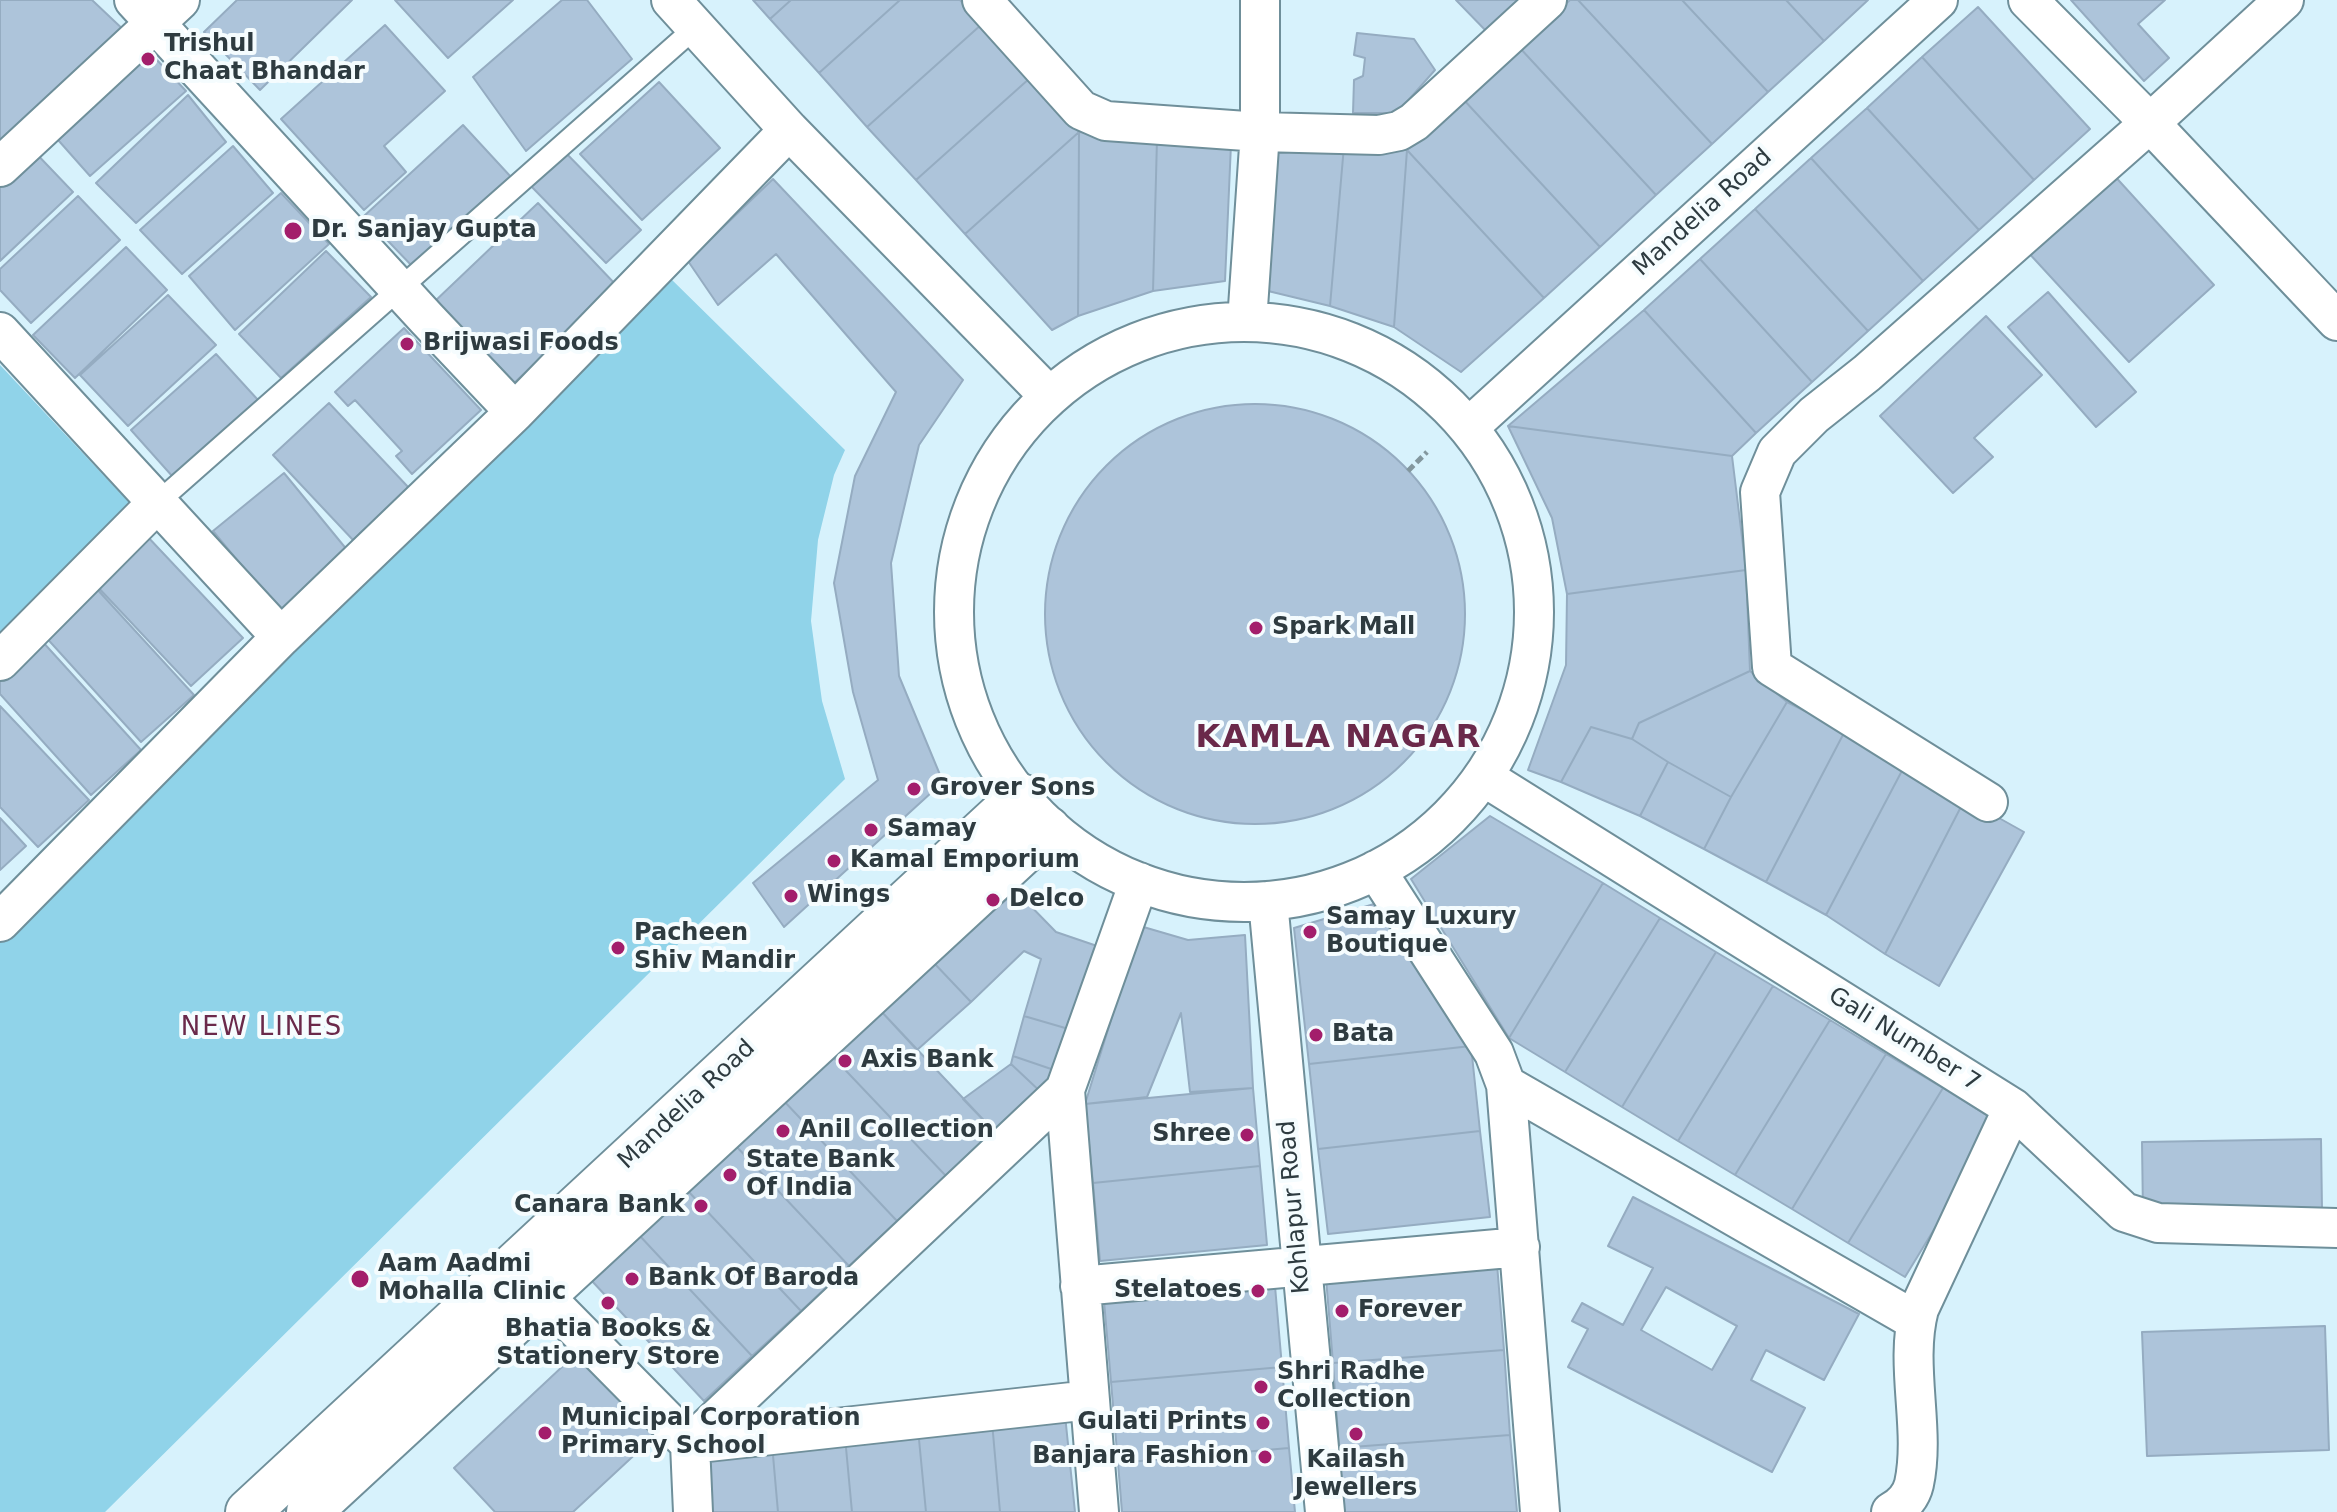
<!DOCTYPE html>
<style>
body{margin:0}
canvas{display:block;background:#d7f2fc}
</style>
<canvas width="2337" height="1512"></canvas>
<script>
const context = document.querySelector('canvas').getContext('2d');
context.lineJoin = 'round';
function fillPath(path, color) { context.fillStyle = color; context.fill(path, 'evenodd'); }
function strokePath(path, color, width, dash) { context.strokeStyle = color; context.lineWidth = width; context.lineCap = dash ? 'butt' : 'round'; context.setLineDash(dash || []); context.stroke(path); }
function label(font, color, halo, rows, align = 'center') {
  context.font = font + ' "DejaVu Sans",sans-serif'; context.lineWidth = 8; context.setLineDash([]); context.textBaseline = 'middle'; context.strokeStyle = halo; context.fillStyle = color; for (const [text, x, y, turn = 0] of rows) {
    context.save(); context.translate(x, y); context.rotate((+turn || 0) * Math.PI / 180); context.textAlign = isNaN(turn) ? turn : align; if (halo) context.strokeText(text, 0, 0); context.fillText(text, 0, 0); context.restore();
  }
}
fillPath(new Path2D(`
 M668 276 845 450 834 475 818 540 811 621 822 701 845 779 105 1512H0V938Z
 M0 365 139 513 0 642Z`), '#90d3e9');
const building = new Path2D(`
 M0 0H92L129 35 0 152Z
 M237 0H352L260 90 204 32Z
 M395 0H513L448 58Z
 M562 0H587L632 59 526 151 473 77Z
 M753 0H791L770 19Z
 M791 0H900L819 73 770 19Z
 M900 0H960L982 24 867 127 819 73Z
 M1456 0H1526L1490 35Z
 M1570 0H1578L1712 144 1656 195 1519 47Z
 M1578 0H1682L1768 92 1712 144Z
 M1682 0H1786L1824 41 1768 92Z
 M1786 0H1868L1824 41Z
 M2071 0H2165L2138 24 2169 58 2144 81Z
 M1978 7 2090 129 2034 180 1922 57Z
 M982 24 1030 78 916 180 867 127Z
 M385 25 445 91 384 146 406 172 364 210 281 119Z
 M1357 33 1414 39 1435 70 1397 113H1353L1354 80 1363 76 1365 58 1354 55Z
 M142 44 186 91 90 176 51 132Z
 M1519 47 1656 195 1600 247 1463 99Z
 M1922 57 2034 180 1979 230 1867 108Z
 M1030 78 1079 132 965 234 916 180Z
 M659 82 720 148 642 220 580 154Z
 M188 95 226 142 136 223 96 183Z
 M1463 99 1600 247 1544 298 1407 150Z
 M1867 108 1979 230 1923 281 1811 158Z
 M463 125 511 177 413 267 364 216Z
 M1079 132 1078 316 1052 330 965 234Z
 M1079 132 1157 139 1153 291 1078 316Z
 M1157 139 1231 144 1225 281 1153 291Z
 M1277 140 1344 146 1330 306 1268 291Z
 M233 146 273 193 182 274 140 230Z
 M1344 146 1407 150 1394 327 1330 306Z
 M30 147 73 192 0 261V175Z
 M562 149 641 230 606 263 527 182Z
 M1407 150 1544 298 1461 372 1394 327Z
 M1811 158 1923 281 1868 331 1755 209Z
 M2111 172 2214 285 2129 362 2026 250Z
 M773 179 963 380 919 445 891 563 899 676 943 782 784 927 753 883 878 780 853 692 834 583 855 476 896 392 776 254 718 305 688 261Z
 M281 193 329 244 235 330 189 276Z
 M78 196 120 240 31 323 0 290V269Z
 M538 203 617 286 512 385 433 303Z
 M1755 209 1868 331 1812 382 1700 259Z
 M126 247 167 290 75 378 33 335Z
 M326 251 371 297 281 378 239 334Z
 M1700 259 1812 382 1756 433 1644 310Z
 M2048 292 2136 392 2096 427 2008 327Z
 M168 295 216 345 128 426 80 375Z
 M1644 310 1756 433 1732 456 1508 426Z
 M1986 316 2042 375 1974 438 1993 457 1953 493 1880 416Z
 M404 328 481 410 412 474 396 456 402 451 355 400 348 406 335 392Z
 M216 354 258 400 173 477 131 430Z
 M329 403 409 488 353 540 273 455Z
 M1045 614a210 210 0 1 1 420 0a210 210 0 1 1-420 0Z
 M1508 426 1732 456 1746 570 1567 594 1552 518Z
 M284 473 357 562 286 619 213 531Z
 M146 535 243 638 191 686 94 583Z
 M1746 570 1750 671 1639 723 1632 739 1591 727 1561 782 1528 770 1566 665 1567 594Z
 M95 587 194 695 141 742 43 634Z
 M41 640 141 750 91 795 0 694V677Z
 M1750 671 1787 702 1731 797 1668 762 1632 739 1639 723Z
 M1787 702 1845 731 1766 882 1704 849 1731 797Z
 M0 706 89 800 38 847 0 807Z
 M1591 727 1632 739 1668 762 1640 816 1561 782Z
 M1845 731 1905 765 1826 915 1766 882Z
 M1668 762 1731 797 1704 849 1640 816Z
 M1905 765 1965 799 1885 954 1826 915Z
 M1965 799 2024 832 1939 986 1885 954Z
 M1490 816 1603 883 1509 1038 1411 879Z
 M0 818 26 846 0 870Z
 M1603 883 1660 918 1565 1072 1509 1038Z
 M1016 891 1056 932 1100 947 1072 1030 1024 1016 1041 959 1024 951 971 1002 934 963Z
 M1374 904 1471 1046 1309 1064 1294 928Z
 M1660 918 1716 952 1622 1107 1565 1072Z
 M1140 926 1188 940 1245 935 1253 1088 1190 1092 1181 1013 1147 1097 1085 1104Z
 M1716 952 1773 986 1678 1141 1622 1107Z
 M934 963 971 1002 917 1050 880 1010Z
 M1773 986 1830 1020 1735 1175 1678 1141Z
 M880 1010 994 1131 946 1176 831 1055Z
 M1024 1016 1072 1030 1057 1071 1013 1056Z
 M1830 1020 1886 1054 1792 1209 1735 1175Z
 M1471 1046 1480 1131 1318 1149 1309 1064Z
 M1886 1054 1943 1088 1848 1243 1792 1209Z
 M831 1055 946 1176 897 1221 783 1100Z
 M1013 1056 1057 1071 1044 1095 1011 1064Z
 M1011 1064 1044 1095 994 1131 963 1099Z
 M1253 1088 1260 1166 1093 1183 1085 1104Z
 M1943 1088 1999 1123 1905 1277 1848 1243Z
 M783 1100 897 1221 849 1266 735 1145Z
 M1480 1131 1490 1217 1328 1234 1318 1149Z
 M2321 1139 2322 1211 2143 1214 2142 1142Z
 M735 1145 849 1266 801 1311 687 1190Z
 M1260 1166 1267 1245 1100 1261 1093 1183Z
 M687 1190 801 1311 752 1356 639 1235Z
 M1633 1197 1859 1314 1824 1380 1766 1350 1751 1380 1805 1408 1772 1472 1568 1367 1588 1329 1572 1321 1582 1303 1623 1325 1653 1268 1608 1246ZM1666 1287 1737 1326 1712 1370 1641 1330Z
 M639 1235 752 1356 704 1401 591 1280Z
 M1497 1264 1504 1350 1333 1363 1326 1278Z
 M1275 1286 1282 1367 1111 1382 1104 1301Z
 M2325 1326 2329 1450 2147 1456 2142 1332Z
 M1504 1350 1510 1435 1339 1448 1333 1363Z
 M579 1351 657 1434 573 1512H495L454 1468Z
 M1282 1367 1289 1448 1118 1463 1111 1382Z
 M1065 1415 1075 1512H1000L992 1422Z
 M992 1422 1000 1512H926L918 1429Z
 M918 1429 926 1512H852L845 1437Z
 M1510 1435 1517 1512H1344L1339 1448Z
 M845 1437 852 1512H778L772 1444Z
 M772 1444 778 1512H704L698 1451Z
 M1289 1448 1295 1512H1122L1118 1463Z`);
fillPath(building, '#adc4da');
strokePath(building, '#95acc1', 2);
const lane = new Path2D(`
 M157 503 696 27`);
const street = new Path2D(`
 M134 0 427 319 515 412
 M671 0 789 130 1049 396
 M982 0 1081 110 1106 121 1260 132 1379 135 1399 131 1414 122 1547 0
 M2028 0 2150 123 2337 321
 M0 167 180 0
 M954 612a290 290 0 1 1 580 0a290 290 0 1 1-580 0Z
 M1247 322 1260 132V0
 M0 332 281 637
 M1469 427 1938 0
 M0 661 157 503
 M1484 777 2013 1108 2124 1212 2158 1223 2337 1228
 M1988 802 1772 667 1760 492 1777 452 1814 415 1867 373 2150 123 2284 0
 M1376 870 1494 1053 1506 1085 1540 1512
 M1268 901 1325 1512
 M0 922 281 637 515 412 789 130
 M1506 1085 1916 1321
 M1065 1090 1139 882
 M1080 1286 1520 1247
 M544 1296 690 1444 1065 1090 1099 1512
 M693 1512 690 1444 1090 1400
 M1891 1512C1902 1506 1911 1497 1914 1484 1926 1428 1904 1366 1919 1309L2013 1108`);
const secondary = new Path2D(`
 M248 1512 1021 796
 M309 1512 1048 829`);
strokePath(lane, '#6f8f9a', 24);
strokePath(street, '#6f8f9a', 42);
strokePath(secondary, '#6f8f9a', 48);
strokePath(new Path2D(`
 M1408 471 1427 452`), '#83979e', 5, [8, 4]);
strokePath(lane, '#fff', 20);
strokePath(street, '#fff', 38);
strokePath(secondary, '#fff', 44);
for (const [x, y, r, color] of [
 [148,59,8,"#a31e6b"],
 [293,231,10,"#a31e6b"],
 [407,344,8,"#a31e6b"],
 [1256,628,8,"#a31e6b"],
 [914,789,8,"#a31e6b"],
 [871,830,8,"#a31e6b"],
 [834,861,8,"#a31e6b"],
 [791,896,8,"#a31e6b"],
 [993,900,8,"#a31e6b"],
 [1310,932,8,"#a31e6b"],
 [618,948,8,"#a31e6b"],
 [1316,1035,8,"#a31e6b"],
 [845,1061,8,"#a31e6b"],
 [783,1131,8,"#a31e6b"],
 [1247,1135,8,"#a31e6b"],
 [730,1175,8,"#a31e6b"],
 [701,1206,8,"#a31e6b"],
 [360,1279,10,"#a31e6b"],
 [632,1279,8,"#a31e6b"],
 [1258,1291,8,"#a31e6b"],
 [608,1303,8,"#a31e6b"],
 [1342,1311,8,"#a31e6b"],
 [1261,1387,8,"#a31e6b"],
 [1263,1423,8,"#a31e6b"],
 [545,1433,8,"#a31e6b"],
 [1356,1434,8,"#a31e6b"],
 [1265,1457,8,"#a31e6b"]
]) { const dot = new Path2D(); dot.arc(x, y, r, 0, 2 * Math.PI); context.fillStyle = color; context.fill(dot); strokePath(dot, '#f5fcfe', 3); }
label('bold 24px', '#2e3b40', '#f5fcfe', [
 ["Trishul",164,45],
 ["Chaat Bhandar",164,73],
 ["Dr. Sanjay Gupta",311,231],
 ["Brijwasi Foods",423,344],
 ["Spark Mall",1272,628],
 ["Grover Sons",930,789],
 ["Samay",887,830],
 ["Kamal Emporium",850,861],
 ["Wings",807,896],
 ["Delco",1009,900],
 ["Samay Luxury",1326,918],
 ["Boutique",1326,946],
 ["Pacheen",634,934],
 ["Shiv Mandir",634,962],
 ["Bata",1332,1035],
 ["Axis Bank",861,1061],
 ["Anil Collection",799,1131],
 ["Shree",1231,1135,"right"],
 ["State Bank",746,1161],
 ["Of India",746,1189],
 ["Canara Bank",685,1206,"right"],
 ["Aam Aadmi",378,1265],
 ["Mohalla Clinic",378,1293],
 ["Bank Of Baroda",648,1279],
 ["Stelatoes",1242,1291,"right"],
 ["Forever",1358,1311],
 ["Bhatia Books &",608,1330,"center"],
 ["Stationery Store",608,1358,"center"],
 ["Shri Radhe",1277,1373],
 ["Collection",1277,1401],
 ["Municipal Corporation",561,1419],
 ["Primary School",561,1447],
 ["Gulati Prints",1247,1423,"right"],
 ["Banjara Fashion",1249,1457,"right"],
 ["Kailash",1356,1461,"center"],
 ["Jewellers",1356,1489,"center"]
], 'left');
label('24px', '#2e3b40', '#f5fcfe', [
 ["Mandelia Road",1703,213,-42],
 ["Gali Number 7",1904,1040,32],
 ["Mandelia Road",687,1105,-43],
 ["Kohlapur Road",1295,1207,-95]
]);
context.letterSpacing = '2px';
label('26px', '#6a294a', '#f5fcfe', [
 ["NEW LINES",262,1028]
]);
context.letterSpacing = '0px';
context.letterSpacing = '2px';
label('bold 32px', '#6a294a', '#f5fcfe', [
 ["KAMLA NAGAR",1339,739]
]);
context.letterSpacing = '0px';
</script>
